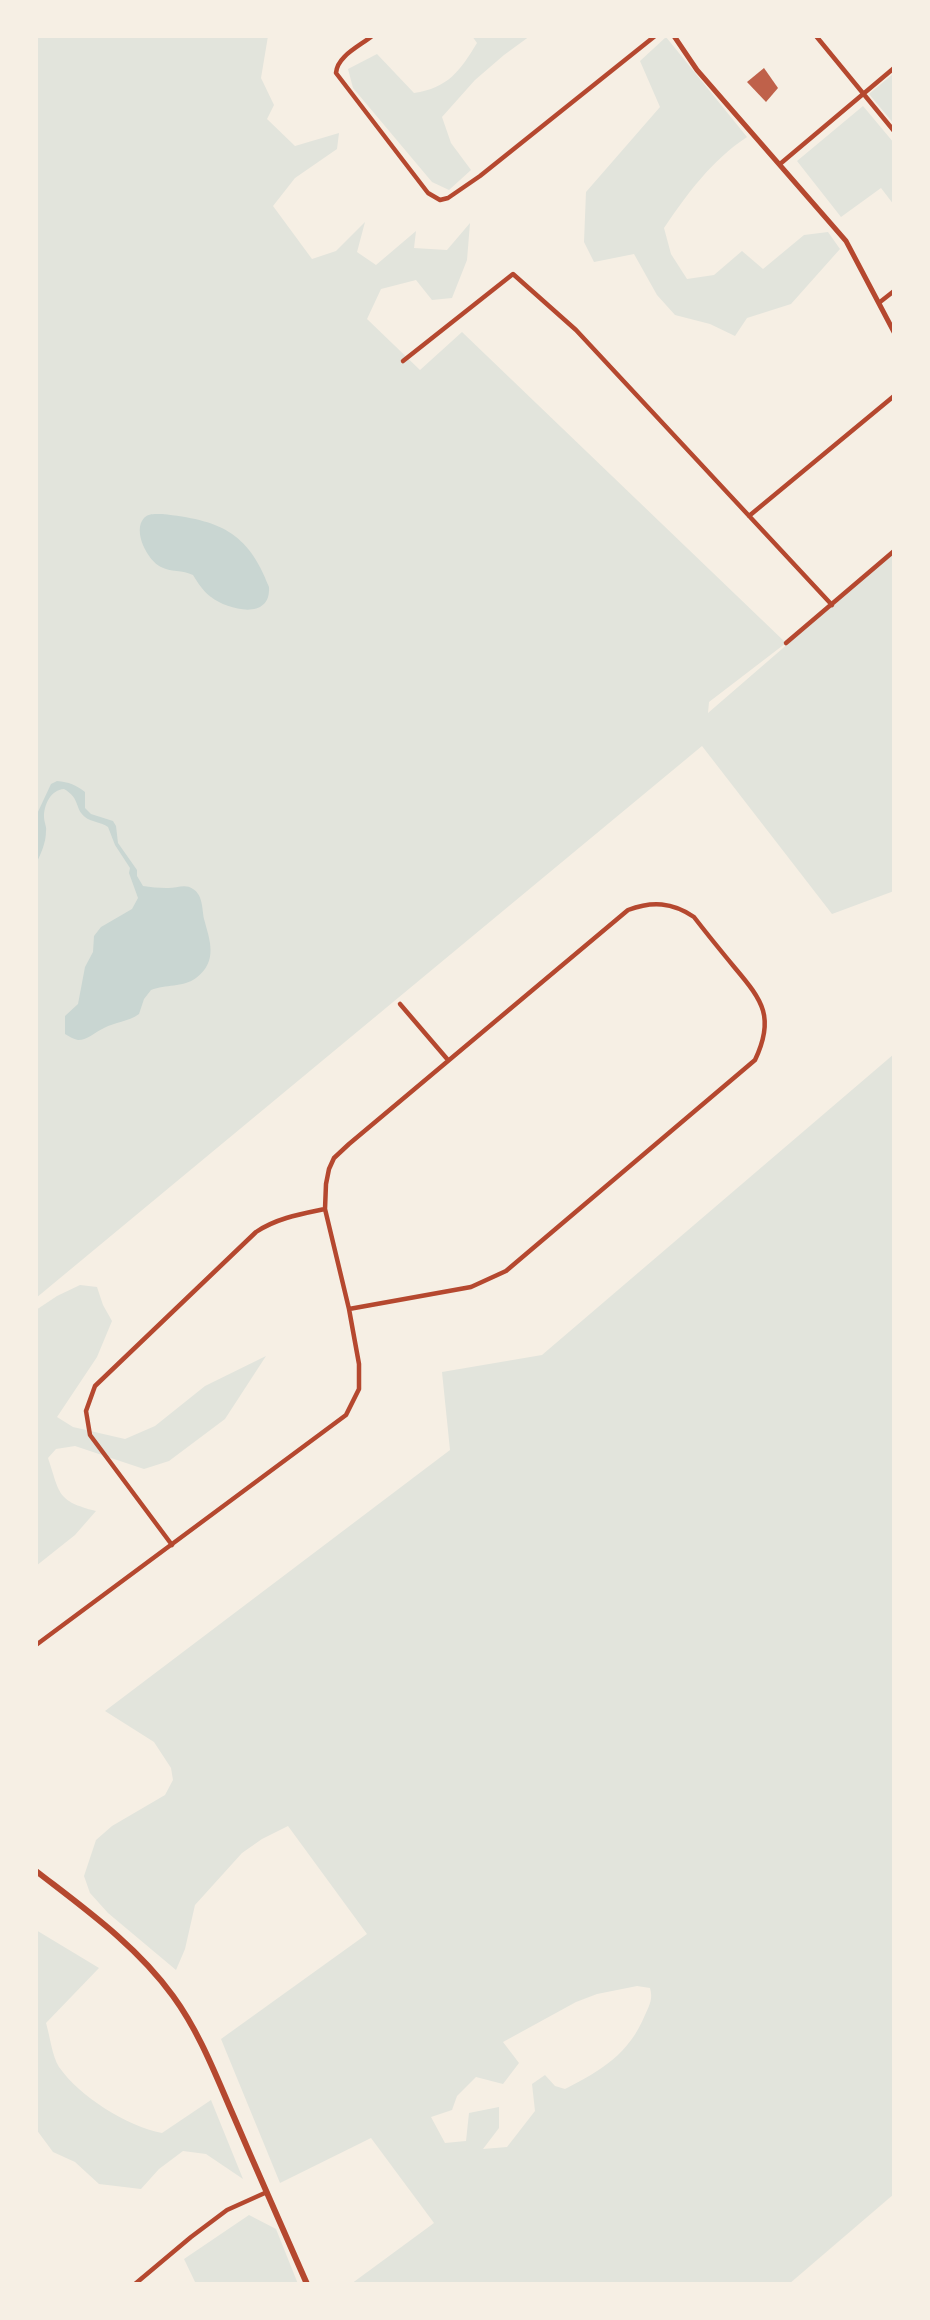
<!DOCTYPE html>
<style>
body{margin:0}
#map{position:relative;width:930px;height:2320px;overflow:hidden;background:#f6efe4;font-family:"PT Sans Narrow",sans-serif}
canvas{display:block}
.frame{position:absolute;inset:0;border:38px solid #f6efe4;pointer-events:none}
</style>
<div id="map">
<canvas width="930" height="2320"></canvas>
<div class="frame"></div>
</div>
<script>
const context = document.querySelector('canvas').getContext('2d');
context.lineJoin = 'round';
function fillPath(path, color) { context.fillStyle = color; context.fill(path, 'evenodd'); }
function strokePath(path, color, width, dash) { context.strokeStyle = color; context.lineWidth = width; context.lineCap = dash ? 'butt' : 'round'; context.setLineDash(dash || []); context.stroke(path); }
fillPath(new Path2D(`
 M36 36H268L261 78 274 105 267 119 295 146 339 133 337 149 295 178 273 206 312 259 336 251 365 222 357 252 376 265 416 231 414 248 447 250 470 223 467 260 452 298 432 300 416 280 381 289 367 319 420 370 462 332 786 643 709 702 708 713 894 552V891L832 914 702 746 36 1298Z
 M472 36H530L504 55 475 80 442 117 451 143 471 170 449 190 432 182 353 88 348 69 377 54 414 93C448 88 460 71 477 43Z
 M666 37 747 137C712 160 687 194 664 228L671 254 687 279 714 275 742 251 763 269 804 235 828 232 840 249 791 304 747 318 735 336 710 324 675 315 657 295 634 254 594 262 584 242 586 192 660 107 640 61Z
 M894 73V124L869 94Z
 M863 106 894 143V205L881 188 841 217 797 161Z
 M894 1054V2194L789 2284H351L434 2223 371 2138 280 2183 221 2039 367 1934 288 1826 262 1839 242 1853 195 1905 185 1949 176 1970 108 1913 90 1893 84 1876 96 1840 112 1826 165 1795 173 1780 171 1768 154 1742 105 1711 450 1450 442 1372 542 1355ZM637 1986 650 1988C653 1999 650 2004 645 2015 629 2054 602 2070 565 2089L555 2086 545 2075 532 2084 535 2111 507 2147 483 2149 499 2128V2107L469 2113 466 2141 445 2143 431 2117 452 2110 457 2096 476 2077 503 2084 519 2063 503 2042 576 2002 597 1994Z
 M80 1285 97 1287 103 1305 112 1321 97 1357 57 1417 73 1427 125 1439 155 1426 205 1386 266 1356 225 1419 169 1461 144 1469 75 1446 56 1449 48 1458C60 1493 56 1501 96 1511L75 1535 36 1566V1310L57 1296Z
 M36 1930 99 1968 46 2023C50 2036 52 2056 59 2067 80 2097 127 2126 162 2133L211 2100 243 2179 206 2154 183 2151 159 2169 141 2189 99 2184 75 2162 53 2152 36 2129Z
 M249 2215 276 2229 298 2284H196L184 2259Z`), '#e2e4dc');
fillPath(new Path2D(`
 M162 514C218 520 248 531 269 587 271 621 228 610 211 597 203 591 198 583 193 575 183 570 170 572 161 567 148 561 132 531 144 518 148 513 156 514 162 514Z
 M57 781C69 782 76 785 85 792V808L91 814 113 821 116 826 118 843 137 870V876L143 886C150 887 159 888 166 888 175 889 185 883 193 889 203 895 202 909 204 919 210 941 218 961 196 978 182 988 166 984 151 990L144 999 139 1014C128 1022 115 1022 104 1028 95 1032 88 1040 78 1040 73 1039 70 1037 65 1034V1016L78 1004 85 967 93 952 94 936 101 927 132 909 138 898 129 873 130 868 115 845 108 827C101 822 91 822 85 817 74 808 81 799 64 789 51 790 44 804 44 817 44 822 47 827 46 831 46 843 41 853 36 864V816L51 784Z`), '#c9d6d2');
fillPath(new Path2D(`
 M764 68 778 88 766 102 747 82Z`), '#bf614a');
strokePath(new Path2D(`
 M372 36C360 46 337 56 336 73L428 193 440 200 448 198 480 176 655 36
 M816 36 894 131
 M780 164 894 68
 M880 302 894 291
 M403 361 513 274 576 330 832 605
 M749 516 894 396
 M786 643 894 551
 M400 1004 448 1060
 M172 1545 90 1435 86 1411 95 1386 256 1232C277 1218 301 1214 325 1209
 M36 1645 346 1415 359 1389V1364L349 1309 325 1209 326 1184 329 1169 334 1158 349 1144 628 910C652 901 672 902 694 917 707 934 721 951 735 968 763 1001 775 1018 755 1060L506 1271 471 1287 349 1309
 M135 2284 191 2237 227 2210 267 2192`), '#b5482f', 4.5);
strokePath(new Path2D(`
 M674 36 697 70 846 241 894 332`), '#b5482f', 5);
strokePath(new Path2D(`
 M36 1871C85 1909 136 1945 173 1996 200 2033 216 2076 234 2117 258 2173 283 2229 307 2284`), '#b5482f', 6);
</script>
